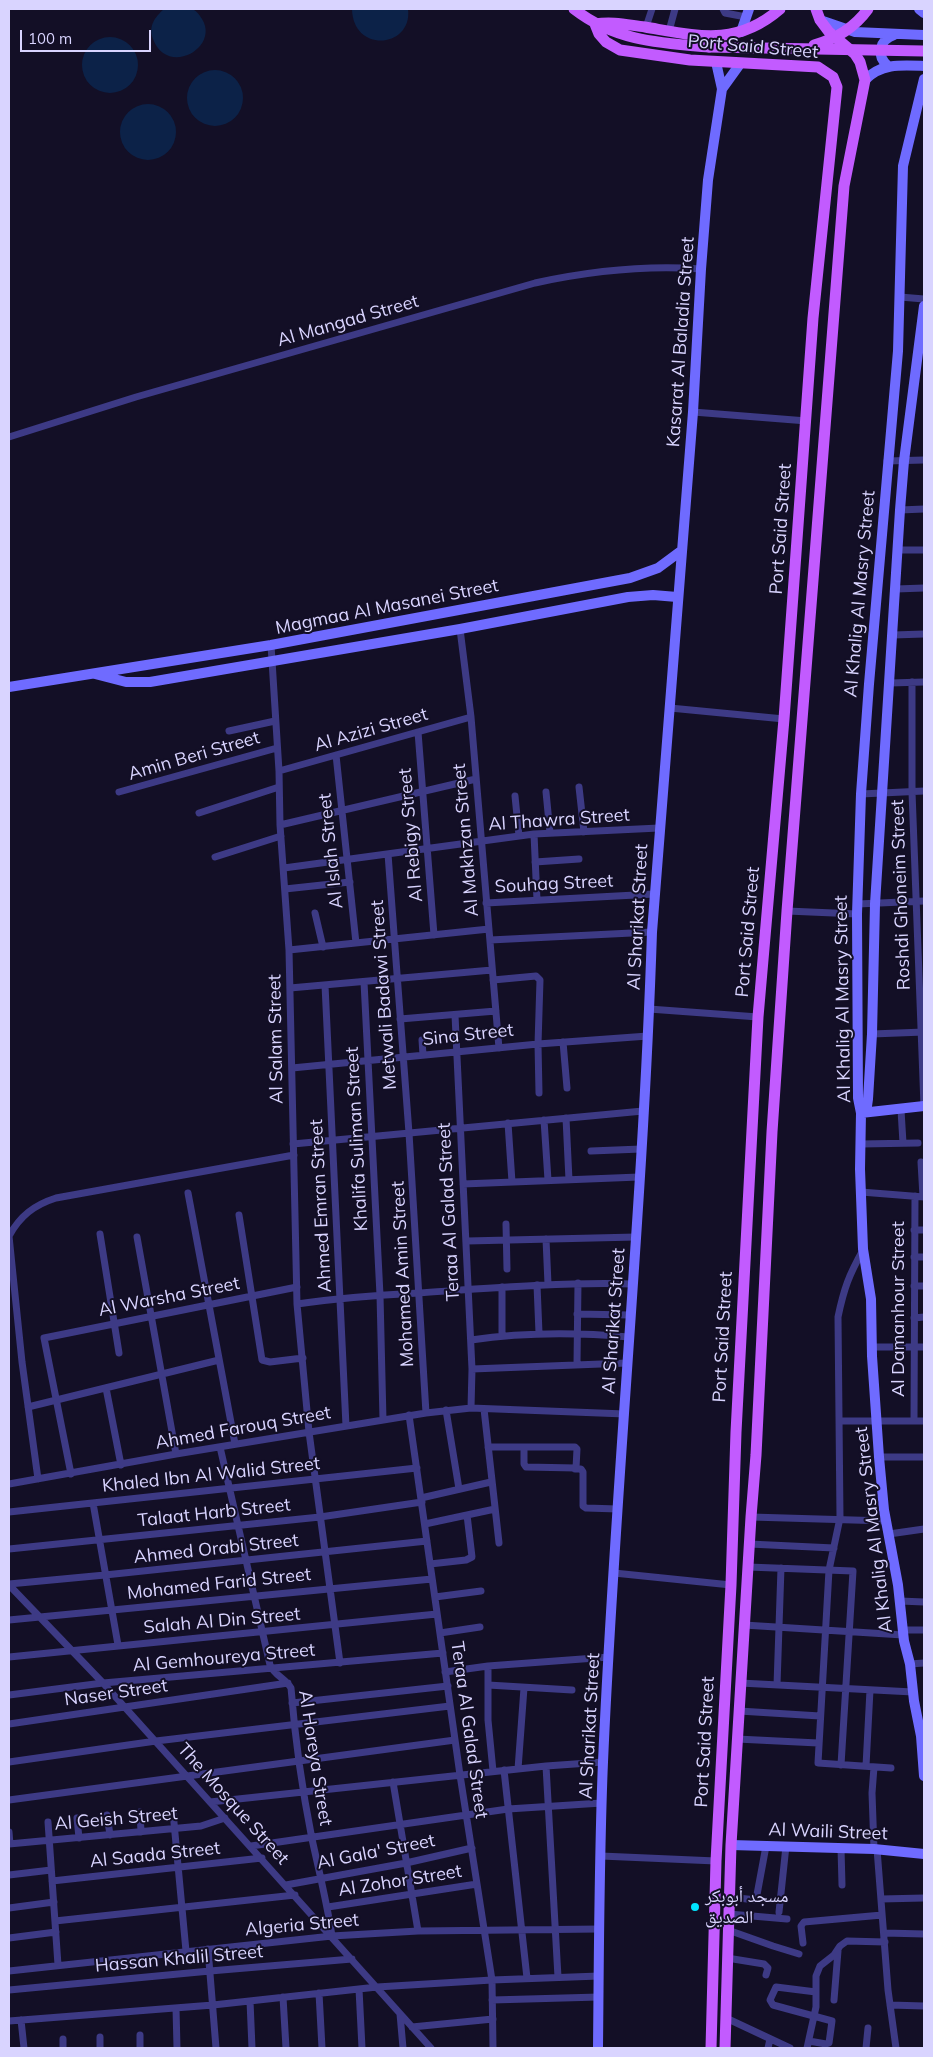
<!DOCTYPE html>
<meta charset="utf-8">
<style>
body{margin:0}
#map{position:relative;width:933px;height:2057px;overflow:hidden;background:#130f26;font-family:Mulish,sans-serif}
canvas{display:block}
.frame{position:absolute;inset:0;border:10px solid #d9d4ff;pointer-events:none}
.scale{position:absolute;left:20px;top:30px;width:131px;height:22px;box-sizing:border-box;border:2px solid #d9d4ff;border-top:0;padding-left:6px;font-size:15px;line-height:18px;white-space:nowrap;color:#d9d4ff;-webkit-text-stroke:4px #130f26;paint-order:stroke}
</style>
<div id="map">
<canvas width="933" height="2057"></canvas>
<div class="frame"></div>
<div class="scale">100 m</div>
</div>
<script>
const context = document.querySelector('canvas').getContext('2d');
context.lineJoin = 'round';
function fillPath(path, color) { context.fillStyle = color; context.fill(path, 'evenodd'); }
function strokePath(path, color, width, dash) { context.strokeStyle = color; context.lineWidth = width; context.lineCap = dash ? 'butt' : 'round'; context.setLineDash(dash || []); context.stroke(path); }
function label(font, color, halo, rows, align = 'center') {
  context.font = font + ' Mulish,"Noto Naskh Arabic",sans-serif'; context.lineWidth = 4; context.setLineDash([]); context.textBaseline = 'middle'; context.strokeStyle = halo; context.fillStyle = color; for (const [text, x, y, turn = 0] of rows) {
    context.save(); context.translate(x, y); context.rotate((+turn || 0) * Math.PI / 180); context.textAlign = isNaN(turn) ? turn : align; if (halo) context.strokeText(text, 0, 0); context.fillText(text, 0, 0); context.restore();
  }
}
fillPath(new Path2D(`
 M164 9C172 9 182 7 191 9 196 10 199 14 202 19 220 48 167 77 153 39 148 26 155 17 164 9Z
 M352 9H408C413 48 353 54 352 9Z
 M82 65a28 28 0 1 1 56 0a28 28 0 1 1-56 0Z
 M187 98a28 28 0 1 1 56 0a28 28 0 1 1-56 0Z
 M120 132a28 28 0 1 1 56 0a28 28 0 1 1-56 0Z`), '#0c2248');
strokePath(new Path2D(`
 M723 9 725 13 746 17
 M646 27 652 9
 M669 31 675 9
 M900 297 924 299
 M693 412 807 421
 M9 437 136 397 535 283C590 271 645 265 701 269
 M887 461 924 460
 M900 510 924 509
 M897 550H924
 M896 589 924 588
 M460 629 471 717 499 1048
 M893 635 924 634
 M271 645 279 771 280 825 289 950 297 1304 309 1432 340 1663
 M912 682V792L924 1106
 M890 683 924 682
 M670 708 784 719
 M229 731 275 721
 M418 732 434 935
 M336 755 356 943
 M279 771 471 717
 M579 787 584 832
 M119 792 277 748
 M546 792 550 833
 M861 794 924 791
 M515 796 519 836
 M199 813 279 787
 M280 825 476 779
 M534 834 537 900
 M388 854 409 1133 426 1413
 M215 857 281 836
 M535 862 579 859
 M284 868 534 834 659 828
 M285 889 350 882
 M486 903 654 894
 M858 904 924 901
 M787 911 857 914
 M315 913 323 947
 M490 940 652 932
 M289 950 489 929
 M493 980 536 976 540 980 538 1044 539 1093
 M364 982 380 1295 383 1420
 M325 985 346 1426
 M290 988 492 970
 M649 1009 758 1017
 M455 1015 472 1369 471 1408
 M400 1019 496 1011
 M872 1034 924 1032
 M422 1040 423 1055
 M563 1042 567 1088
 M292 1068 538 1044 648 1036
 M901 1110 903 1143
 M566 1118 569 1180
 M544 1120 548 1180
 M508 1123 512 1182
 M293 1144 643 1111
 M861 1144 918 1143
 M591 1151 641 1149
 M921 1162 923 1197
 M463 1184 639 1177
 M861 1192 924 1197
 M188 1193 235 1444
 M239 1215 262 1360 270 1362 303 1358
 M506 1224 507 1269
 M914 1230H924
 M100 1234 119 1353
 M137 1237 176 1454
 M546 1239 548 1284
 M467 1241 636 1237
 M863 1250C849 1275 844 1288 838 1317L840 1518 829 1570 818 1763 891 1768
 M914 1257H924
 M537 1285 539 1333
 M914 1286H924
 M502 1287V1335
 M297 1304C338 1298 378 1295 419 1293 491 1288 561 1282 633 1284
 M577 1314 630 1315
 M914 1318 924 1317
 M471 1340C524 1332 575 1332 629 1337
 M872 1347H924
 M577 1364 578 1283
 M472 1369 627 1363
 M106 1388 121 1465
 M28 1407 219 1360
 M484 1409 499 1543
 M446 1410 459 1489
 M409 1415 460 1775 492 1980 493 2048
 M840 1421H924
 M914 1421 915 1196
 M220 1447 270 1665C275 1676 285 1678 291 1688 295 1738 302 1789 312 1839 319 1871 327 1903 332 1936
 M488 1447H575L577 1449 576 1468 526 1467 524 1464V1447
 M879 1457H924
 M575 1469H581L583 1472V1506L586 1508 618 1509
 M71 1474 44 1338 297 1287
 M38 1479 22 1362 9 1236C20 1216 34 1205 56 1198L294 1155
 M9 1484 176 1454 426 1413 471 1408 625 1414
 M421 1498 491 1482
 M93 1503 118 1645
 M9 1512 417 1468
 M751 1517 887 1521
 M425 1524 495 1509
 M889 1534 924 1529
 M749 1544 834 1548
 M9 1549 320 1517 422 1502
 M430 1564 466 1560 472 1557 467 1515
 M748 1567 853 1571 841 1765
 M614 1573 731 1585
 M9 1584 105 1575 427 1541
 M9 1585 103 1683 431 2048
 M435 1597 481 1591
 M900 1601 924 1602
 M9 1620 432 1579
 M744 1625 903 1635
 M903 1630H924
 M440 1633 480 1627
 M9 1657 437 1614
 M910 1664 924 1663
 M488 1666V1720L493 1771
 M445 1672 488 1666 609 1657
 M740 1683 913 1692
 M488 1685 572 1690
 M777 1685 781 1568
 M9 1695 103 1683 443 1653
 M292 1703 448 1686
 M739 1711 820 1716
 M9 1724 288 1683
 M737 1739 818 1743
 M9 1762 156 1741 450 1706
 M546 1766 558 1977
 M866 1766 870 1690
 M518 1769 524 1688
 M504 1770 527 1978
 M393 1782 418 1931
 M9 1800 455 1740
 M210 1802 546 1766 603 1762
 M140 1812 141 1832
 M173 1812 186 1951
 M107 1815 110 1835
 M77 1818 79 1838
 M48 1822 58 1965
 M9 1832 10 1844
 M9 1844 201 1826 225 1818
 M251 1846 508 1809 602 1803
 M841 1848 842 1885
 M874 1849 872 1793 874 1767
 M877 1849 888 1990 896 2048
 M601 1856 716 1861
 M9 1875 51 1870
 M52 1881 262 1858
 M286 1885 406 1863 472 1848
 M729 1897 756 1900 766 1846
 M881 1899 924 1898
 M328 1907 477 1884
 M9 1908 54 1902
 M779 1912 786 1846
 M729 1914 787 1919
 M55 1921 295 1895
 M728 1930 773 1946 799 1954
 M885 1933 924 1934
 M9 1938 56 1932
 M803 1943 801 1926 804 1922 882 1915
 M208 1949 216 2048
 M727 1958 764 1964 768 1968 766 1975
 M9 1971 332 1936 418 1931 600 1929
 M359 1989 362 2048
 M9 1990 210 1971 352 1959
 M319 1993 322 2048
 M283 1997 286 2048
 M492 2000 599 1997
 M834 2000 838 1951
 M250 2001 252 2048
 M890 2005 924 2006
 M176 2008 177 2048
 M400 2014 403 2048
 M726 2018 790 2048
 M21 2020 24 2048
 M9 2021 213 2005 377 1987 492 1980 599 1976
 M412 2027 493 2019
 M140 2035V2048
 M100 2037V2048
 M63 2039V2048
 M809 2041 826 2044 829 2043 832 2021 773 2005 770 2000 776 1987 816 1992
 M768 2048 770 2039
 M807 2048 816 2007V1976L820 1966 834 1955 840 1946 847 1941 885 1942
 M866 2048 868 2028`), '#3d3a85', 7);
strokePath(new Path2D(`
 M919 9 924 13
 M820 20 855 32 924 35
 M741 32 749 9
 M888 66C876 56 879 40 894 35
 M924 79 903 166 898 351 869 684 861 794 857 914 858 1098 861 1113 860 1169 863 1249 871 1299 872 1356 879 1457 884 1510 898 1585 904 1641 910 1664 914 1701 921 1736 924 1776
 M865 80C881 63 902 65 924 66
 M722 89 740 64
 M95 674 126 682H150L460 629 628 597 653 595 677 597
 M9 687 271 645 630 578 658 568 681 551
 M861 1113 867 1106 868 1099 872 1034 875 904 900 510 904 461 924 306
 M861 1113 924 1106
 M731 1845 874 1849 924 1854
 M598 2048C599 1953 599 1857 603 1762 615 1485 643 1209 652 932L693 412 701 269 708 180 722 89 716 62`), '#6f6bff', 10);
strokePath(new Path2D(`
 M574 9C615 41 659 43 709 47
 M595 24 599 34 606 42 620 50 690 60 818 67 833 77 837 87 813 318 784 719 758 1017 736 1432 731 1585 716 1861 711 2048
 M595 24C613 21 628 25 645 27 698 36 736 47 780 9
 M725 2048 731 1845 751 1517 756 1455 772 1132 787 911 844 186 865 80 860 62 855 54 829 32 820 20 816 9`), '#c25bff', 11);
strokePath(new Path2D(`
 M814 45C836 39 855 27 868 9
 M709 47 924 51`), '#c25bff', 11);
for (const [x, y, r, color] of [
 [695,1907,5,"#00e5ff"]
]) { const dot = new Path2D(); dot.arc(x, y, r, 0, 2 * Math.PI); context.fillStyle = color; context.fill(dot); strokePath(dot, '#130f26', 2); }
label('18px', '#d9d4ff', '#130f26', [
 ["Port Said Street",753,47,5],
 ["Al Mangad Street",348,321,-16],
 ["Kasarat Al Baladia Street",681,342,-86],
 ["Port Said Street",781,529,-86],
 ["Al Khalig Al Masry Street",860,594,-85],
 ["Magmaa Al Masanei Street",387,607,-11],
 ["Al Azizi Street",371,730,-16],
 ["Amin Beri Street",194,756,-16],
 ["Al Thawra Street",559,820,-4],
 ["Al Rebigy Street",411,835,-95],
 ["Al Makhzan Street",466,840,-95],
 ["Al Islah Street",331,851,-96],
 ["Souhag Street",554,884,-3],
 ["Roshdi Ghoneim Street",901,895,-92],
 ["Al Sharikat Street",638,917,-87],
 ["Port Said Street",748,932,-85],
 ["Metwali Badawi Street",384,995,-94],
 ["Al Khalig Al Masry Street",843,999,-91],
 ["Sina Street",468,1035,-6],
 ["Al Salam Street",276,1039,-91],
 ["Khalifa Suliman Street",357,1139,-93],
 ["Ahmed Emran Street",321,1206,-93],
 ["Teraa Al Galad Street",449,1212,-93],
 ["Mohamed Amin Street",403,1274,-93],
 ["Al Warsha Street",169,1297,-11],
 ["Al Damanhour Street",899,1309,-90],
 ["Al Sharikat Street",614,1321,-86],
 ["Port Said Street",723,1337,-87],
 ["Ahmed Farouq Street",243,1428,-10],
 ["Khaled Ibn Al Walid Street",211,1475,-6],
 ["Talaat Harb Street",214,1513,-6],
 ["Al Khalig Al Masry Street",874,1530,-97],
 ["Ahmed Orabi Street",216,1549,-6],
 ["Mohamed Farid Street",219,1584,-6],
 ["Salah Al Din Street",222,1621,-5],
 ["Al Gemhoureya Street",224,1658,-5],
 ["Naser Street",116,1693,-8],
 ["Al Sharikat Street",590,1726,-87],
 ["Teraa Al Galad Street",469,1730,82],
 ["Port Said Street",705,1742,-87],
 ["Al Horeya Street",315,1758,81],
 ["The Mosque Street",233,1804,48],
 ["Al Geish Street",116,1819,-5],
 ["Al Waili Street",828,1832,2],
 ["Al Gala' Street",376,1852,-11],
 ["Al Saada Street",155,1855,-6],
 ["Al Zohor Street",400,1881,-9],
 ["Algeria Street",302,1925,-5],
 ["Hassan Khalil Street",179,1959,-5]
]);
label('18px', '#d9d4ff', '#130f26', [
 ["مسجد أبوبكر",705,1897],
 ["الصديق",705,1918]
], 'left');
</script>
